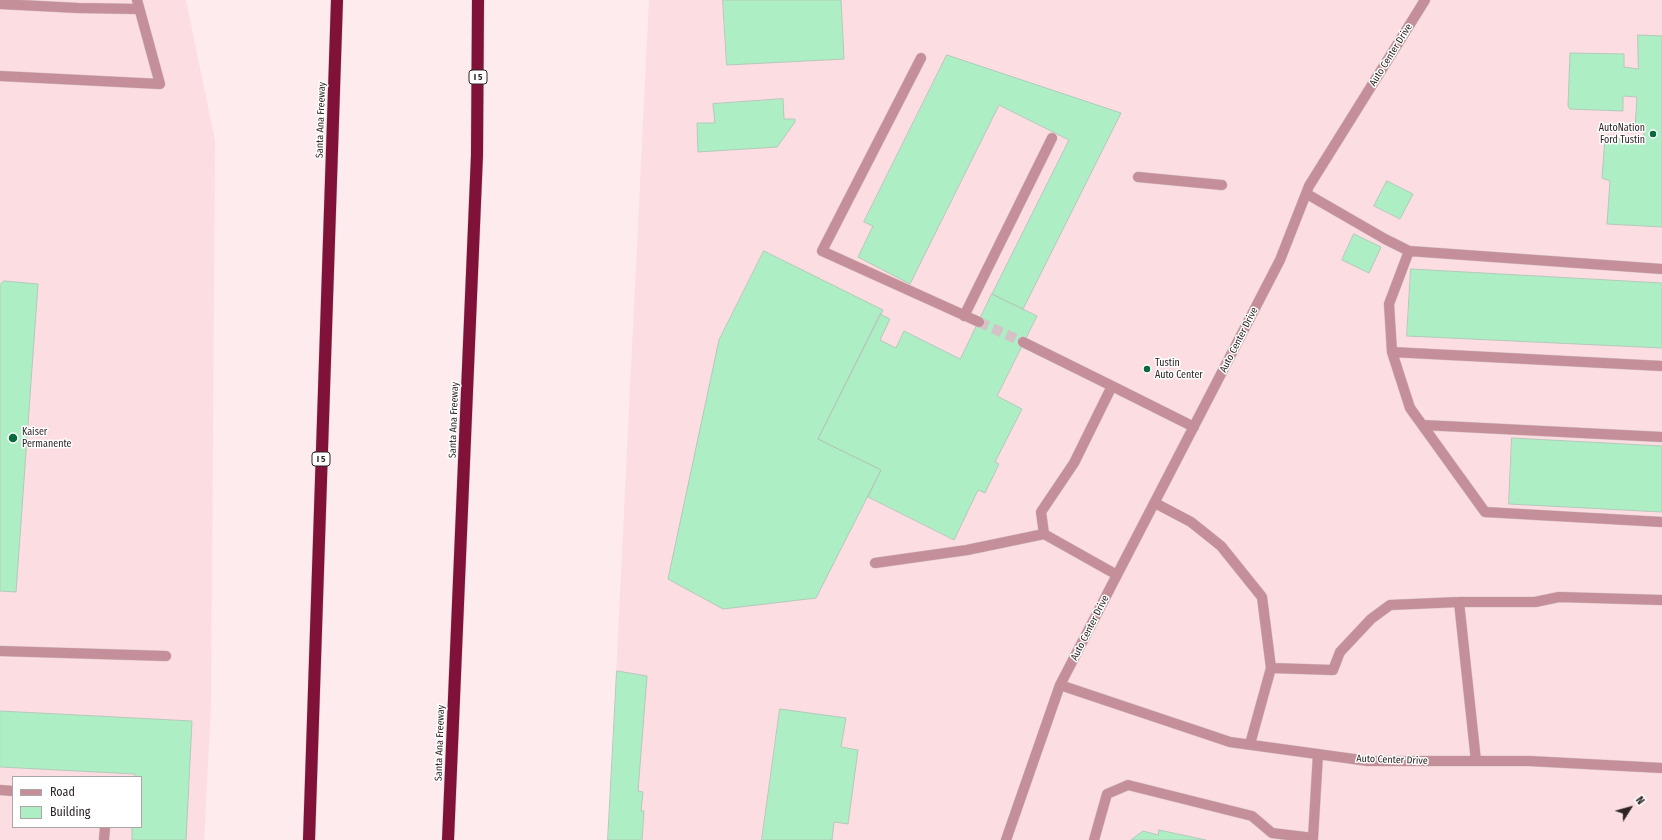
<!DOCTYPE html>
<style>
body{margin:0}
#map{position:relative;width:1662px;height:840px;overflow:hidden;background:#fdebee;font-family:"Fira Sans Condensed",sans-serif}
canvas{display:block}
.legend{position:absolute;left:12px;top:776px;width:130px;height:52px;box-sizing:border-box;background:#fff;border:1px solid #aba7a8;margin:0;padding:5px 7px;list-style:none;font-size:12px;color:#2e2425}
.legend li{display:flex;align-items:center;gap:8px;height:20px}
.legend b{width:20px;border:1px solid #aba7a8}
.north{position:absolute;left:1610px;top:788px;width:40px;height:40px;-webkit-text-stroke:3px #fff;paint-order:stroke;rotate:53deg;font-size:11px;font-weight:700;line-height:16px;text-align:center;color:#2e2425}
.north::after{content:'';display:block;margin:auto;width:14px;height:18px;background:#2e2425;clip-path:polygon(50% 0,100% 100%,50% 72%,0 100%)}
</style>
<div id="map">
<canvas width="1662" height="840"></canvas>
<ul class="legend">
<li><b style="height:5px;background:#c48f98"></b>Road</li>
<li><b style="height:11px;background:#aeeec5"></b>Building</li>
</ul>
<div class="north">N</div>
</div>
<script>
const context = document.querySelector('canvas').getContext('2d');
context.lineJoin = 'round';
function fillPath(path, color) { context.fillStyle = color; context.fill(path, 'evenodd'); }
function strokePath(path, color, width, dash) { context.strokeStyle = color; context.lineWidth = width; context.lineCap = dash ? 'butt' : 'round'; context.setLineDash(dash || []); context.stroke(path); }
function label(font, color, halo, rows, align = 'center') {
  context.font = font + ' "Fira Sans Condensed",sans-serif'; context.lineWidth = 3; context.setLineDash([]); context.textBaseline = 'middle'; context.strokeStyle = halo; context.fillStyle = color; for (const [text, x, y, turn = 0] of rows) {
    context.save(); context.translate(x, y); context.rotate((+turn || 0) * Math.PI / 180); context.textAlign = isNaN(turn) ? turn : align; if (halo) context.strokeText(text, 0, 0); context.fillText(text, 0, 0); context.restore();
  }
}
fillPath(new Path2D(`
 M0 0H186L215 141 211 706 204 840H0ZM13 777H141V827H13Z
 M649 0H1662V840H608Z`), '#fcdde2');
const building = new Path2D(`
 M723 0H841L844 59 727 65Z
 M1638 35 1662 36V227L1607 224 1610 181 1602 178 1605 138 1632 140 1633 143 1639 144 1644 139V131L1635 129 1637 97 1623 96V111L1570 109 1568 106 1570 53 1624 54V67L1638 69Z
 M947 55 1121 113 1023 309 992 294 1069 140 999 105 910 284 858 257 873 226 864 222Z
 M783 99 784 119H795V122L777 147 698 152 697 123H715L713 104Z
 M1387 181 1413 194 1400 219 1374 206Z
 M1354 234 1381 247 1369 273 1342 260Z
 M764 251 883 310 818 439 881 470 816 598 723 609 668 579 719 340Z
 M1411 269 1662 283V348L1407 336Z
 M4 281 38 284 16 592 0 591V285Z
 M992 294 1037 316 997 396 1022 409 995 462 999 464 985 493 978 490 954 540 868 497 881 470 818 439 880 314 890 319 880 340 896 348 904 331 960 359Z
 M1512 438 1662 446V512L1509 504Z
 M617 671 647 676 638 791 643 792 641 811H644L642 840H608Z
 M780 709 846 718 841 747 858 750 848 824 834 822 832 840H762Z
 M0 711 192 721 186 840H132V827H141V777H135V774L0 767Z
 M1159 830 1206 840H1131L1143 831 1158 835Z`);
fillPath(building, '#aeeec5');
strokePath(building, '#b3caba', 1);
strokePath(new Path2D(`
 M979 322 1023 342`), '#d4c3c6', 10, [10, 5]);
const minor = new Path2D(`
 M0 4 78 8 139 9
 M921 58 822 251 979 322
 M0 76 160 84 137 0
 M1138 177 1222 185
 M1307 194 1385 239 1409 251 1389 304 1392 352
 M1409 251 1662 269
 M964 316 1052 138
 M1023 342 1112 386
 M1662 366 1392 352 1410 408 1485 512 1662 522
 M1423 425 1662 437
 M1155 503 1191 522 1221 546 1262 597 1271 668 1333 670 1340 652 1371 619 1390 605 1459 602
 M1044 534 1041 512 1074 463 1112 386 1194 427
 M875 563 967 550 1044 534 1117 575
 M0 651 166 656
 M1060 685 1230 742 1368 761H1529L1662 768
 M1250 744 1271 668
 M1476 761 1459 602H1535L1559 597 1662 600
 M0 790 13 791
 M104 840 105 827
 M1006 840 1060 685 1280 260 1309 186 1425 0
 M1094 840 1107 794 1128 785 1252 816 1272 833 1313 838 1318 754`);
const highway = new Path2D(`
 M309 840 337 0
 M448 840 477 155 478 0`);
strokePath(minor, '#d8c7ca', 11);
strokePath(highway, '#d8c7ca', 13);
strokePath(minor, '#c48f98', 10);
strokePath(highway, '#801139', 12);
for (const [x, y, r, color] of [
 [1653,134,4,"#09693d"],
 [1147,369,4,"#09693d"],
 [13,438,5,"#09693d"]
]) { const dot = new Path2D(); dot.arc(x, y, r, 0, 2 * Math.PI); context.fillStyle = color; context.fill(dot); strokePath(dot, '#fff', 1.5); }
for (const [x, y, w] of [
 [478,77,18],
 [321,459,18]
]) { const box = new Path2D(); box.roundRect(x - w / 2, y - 7, w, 14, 3); context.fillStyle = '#fff'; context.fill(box); strokePath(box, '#2e2425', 1); }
label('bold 9px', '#2e2425', null, [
 ["I 5",478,77],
 ["I 5",321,459]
]);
label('10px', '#2e2425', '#fff', [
 ["Auto Center Drive",1391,55,-58],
 ["Santa Ana Freeway",321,120,-88],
 ["Auto Center Drive",1239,340,-63],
 ["Santa Ana Freeway",454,420,-88],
 ["Auto Center Drive",1090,628,-63],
 ["Santa Ana Freeway",440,743,-88],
 ["Auto Center Drive",1392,760,2]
]);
label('10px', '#2e2425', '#fff', [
 ["AutoNation",1645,128,"right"],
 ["Ford Tustin",1645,140,"right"],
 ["Tustin",1155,363],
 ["Auto Center",1155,375],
 ["Kaiser",22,432],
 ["Permanente",22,444]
], 'left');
</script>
